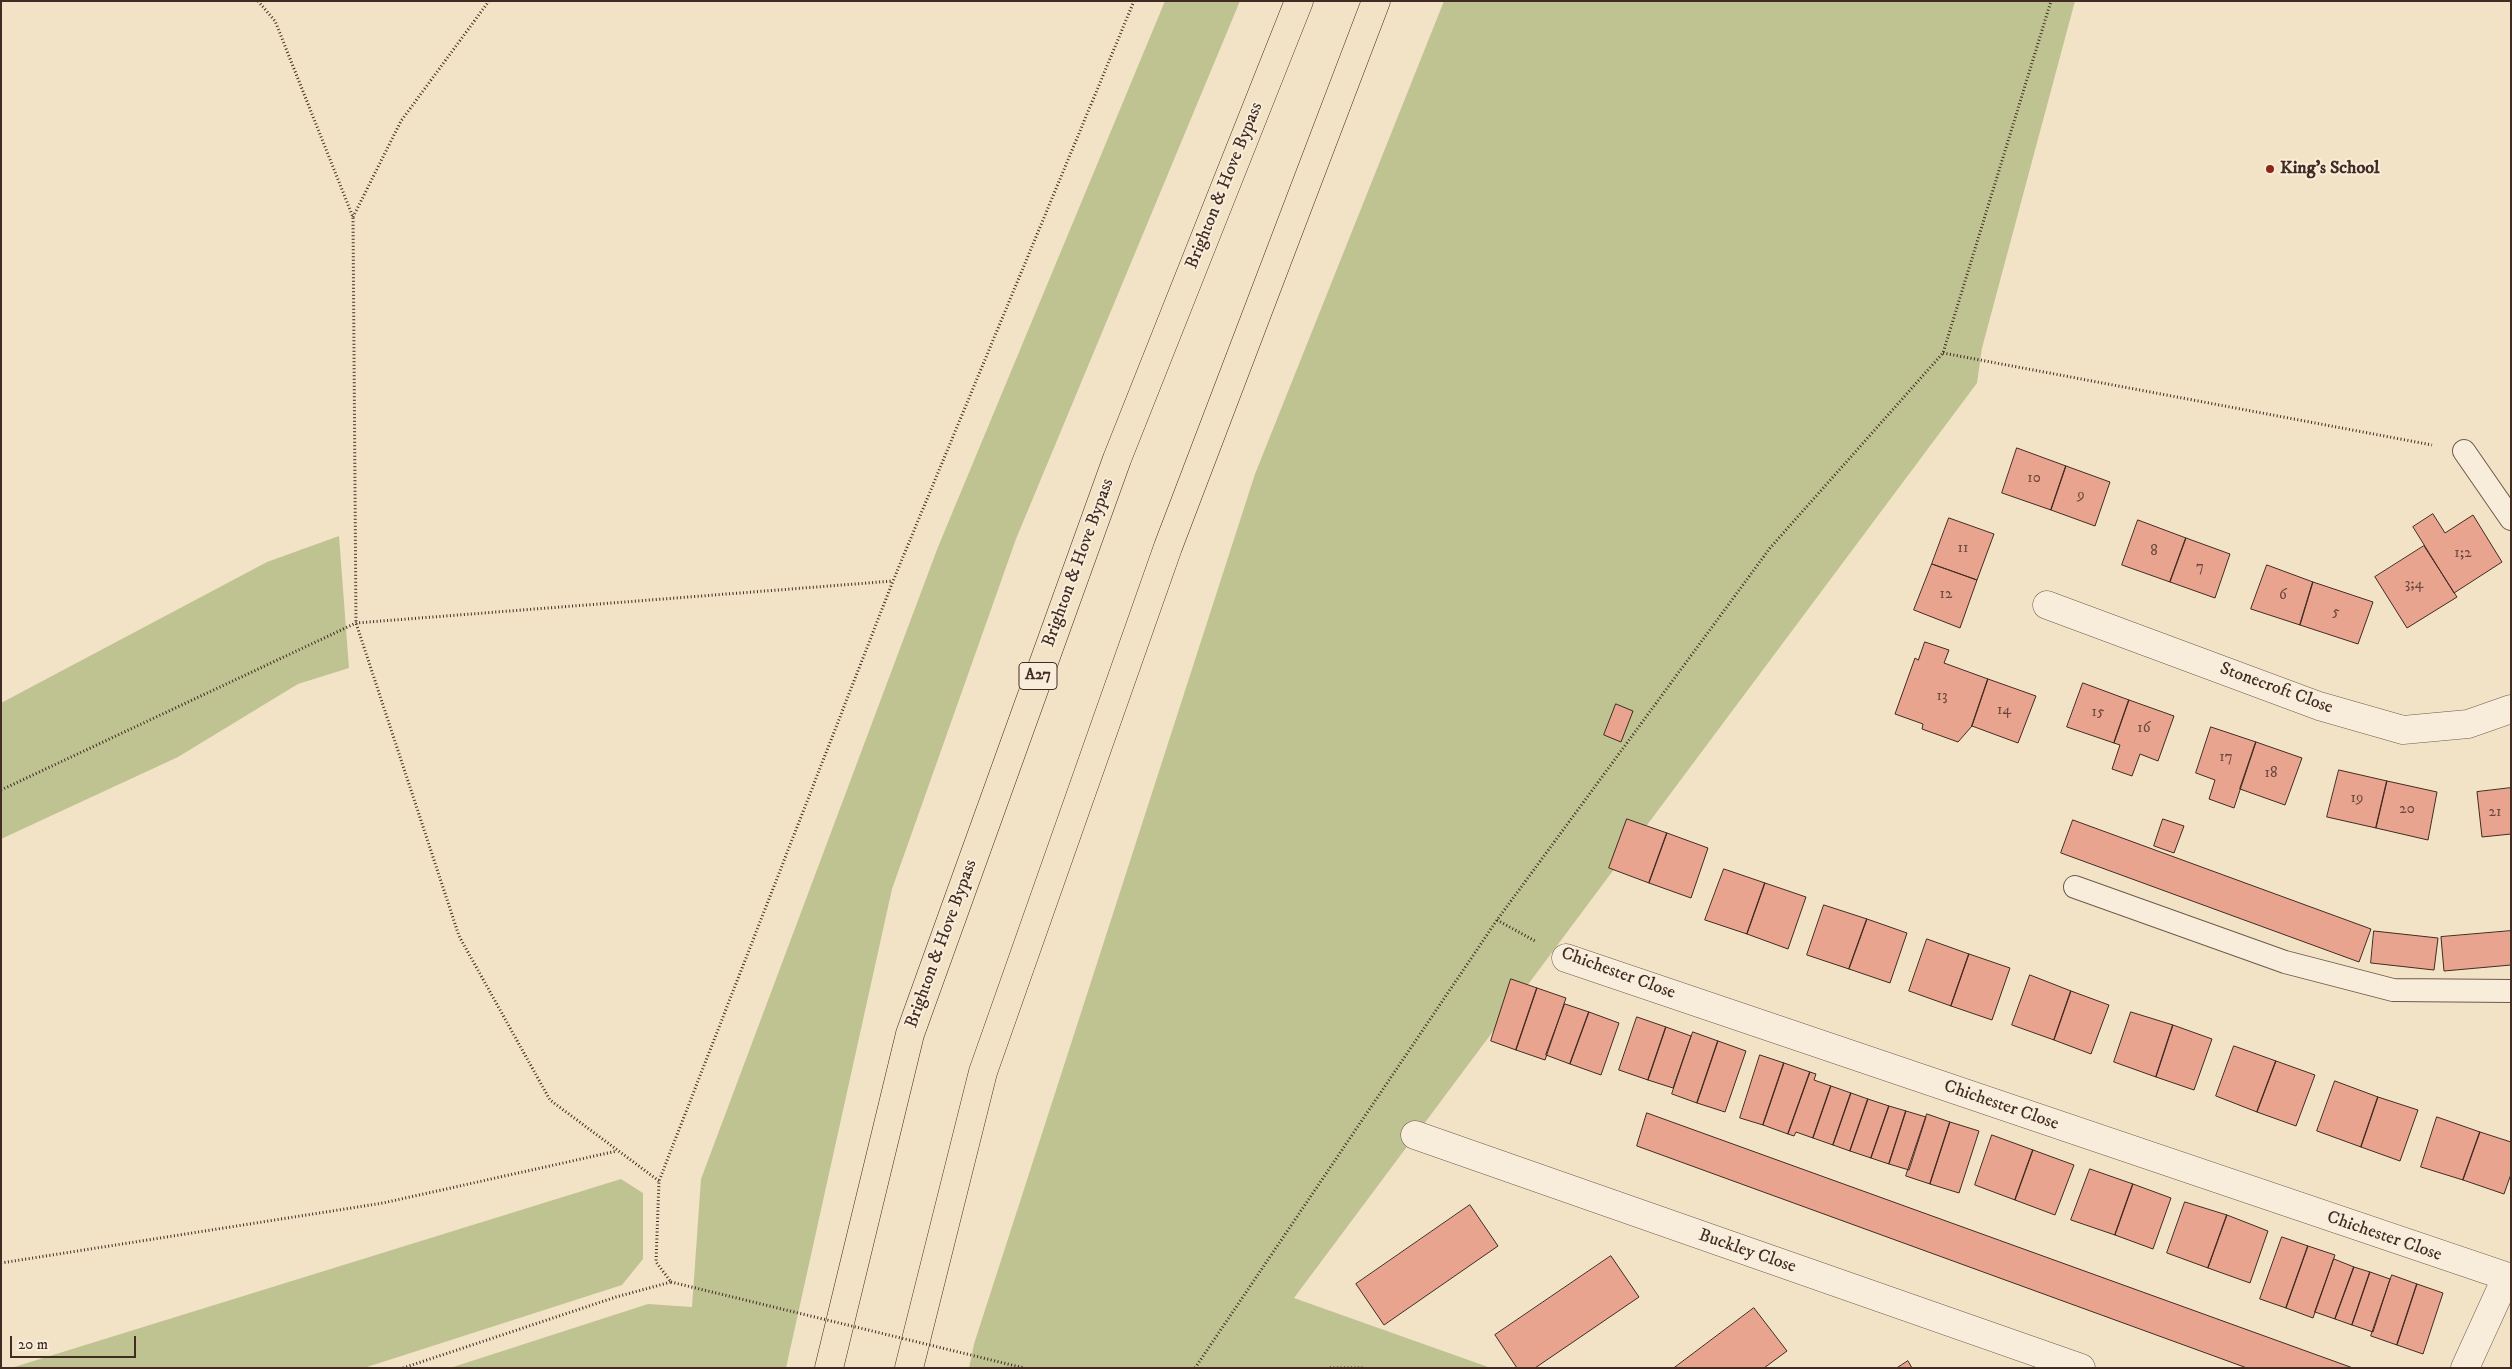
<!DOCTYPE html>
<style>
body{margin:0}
#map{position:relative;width:2512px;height:1369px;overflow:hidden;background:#f3e3c6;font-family:"IM FELL DW Pica",serif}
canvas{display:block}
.frame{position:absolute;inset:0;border:2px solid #412b22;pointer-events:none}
.scale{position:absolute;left:10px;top:1336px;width:126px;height:22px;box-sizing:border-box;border:2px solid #412b22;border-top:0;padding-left:6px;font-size:15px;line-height:18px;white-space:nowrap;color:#412b22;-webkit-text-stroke:4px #f7edda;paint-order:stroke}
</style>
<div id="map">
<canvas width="2512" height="1369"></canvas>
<div class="frame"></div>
<div class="scale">20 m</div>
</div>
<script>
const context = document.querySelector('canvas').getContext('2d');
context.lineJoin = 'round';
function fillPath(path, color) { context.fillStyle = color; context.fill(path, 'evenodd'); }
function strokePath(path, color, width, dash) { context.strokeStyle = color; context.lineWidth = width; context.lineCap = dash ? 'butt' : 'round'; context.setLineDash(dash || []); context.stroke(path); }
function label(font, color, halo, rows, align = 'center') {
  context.font = font + ' "IM FELL DW Pica",serif'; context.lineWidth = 4; context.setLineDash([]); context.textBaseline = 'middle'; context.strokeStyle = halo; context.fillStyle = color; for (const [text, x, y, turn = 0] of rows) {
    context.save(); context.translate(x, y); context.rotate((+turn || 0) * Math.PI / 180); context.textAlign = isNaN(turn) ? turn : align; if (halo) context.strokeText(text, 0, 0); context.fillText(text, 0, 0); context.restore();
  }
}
fillPath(new Path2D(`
 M1165 1H1240L1016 539 892 889 786 1368H450L648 1304 692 1307 701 1179 938 547Z
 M1444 1H2075L1982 348 1977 383 1294 1298 1491 1368H969L974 1344 1255 474Z
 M339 536 349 668 298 684 178 757 1 839V703L267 562Z
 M621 1179 643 1193V1259L622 1285 364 1368H11Z`), '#bfc392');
const building = new Path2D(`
 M2017 448 2066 466 2051 510 2002 493Z
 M2066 466 2110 482 2095 526 2051 510Z
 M2433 514 2445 533 2473 515 2502 562 2454 593 2413 527Z
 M1949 518 1994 534 1977 580 1932 564Z
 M2138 520 2186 538 2170 582 2122 565Z
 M2186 538 2230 554 2215 598 2170 582Z
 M2424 546 2457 597 2407 628 2375 577Z
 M1932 564 1977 580 1960 628 1914 610Z
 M2267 565 2313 582 2300 625 2251 609Z
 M2313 582 2373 602 2358 644 2300 625Z
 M1925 642 1949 650 1944 663 1988 679 1972 726 1958 742 1922 729 1923 724 1895 714 1915 658 1918 660Z
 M1988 679 2036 696 2018 743 1972 726Z
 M2083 683 2129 700 2114 743 2067 727Z
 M2129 700 2174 716 2158 761 2140 754 2132 776 2112 769 2120 745 2114 743Z
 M1616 704 1633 711 1621 742 1604 735Z
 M2211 727 2256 742 2234 808 2209 799 2215 780 2196 773Z
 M2256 742 2302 758 2285 805 2240 789Z
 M2339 770 2387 781 2376 828 2327 817Z
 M2387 781 2437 792 2428 840 2376 828Z
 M2511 788V834L2482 837 2477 792Z
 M1627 819 1667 833 1649 883 1609 868Z
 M2163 819 2184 826 2174 853 2154 846Z
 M2073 820 2371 929 2359 962 2061 853Z
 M1667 833 1708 848 1691 898 1649 883Z
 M1724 869 1765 883 1747 934 1705 920Z
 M1765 883 1806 897 1788 949 1747 934Z
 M1824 905 1867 919 1849 969 1807 955Z
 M1867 919 1907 933 1890 983 1849 969Z
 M2374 931 2438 938 2434 970 2371 963Z
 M2511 931V965L2444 971 2441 937Z
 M1927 939 1969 954 1951 1006 1909 991Z
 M1969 954 2010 968 1992 1020 1951 1006Z
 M2030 975 2071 991 2054 1040 2012 1025Z
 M1511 979 1537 988 1516 1050 1491 1041Z
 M1537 988 1566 998 1545 1060 1516 1050Z
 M2071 991 2109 1005 2091 1054 2054 1040Z
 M1565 1004 1589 1012 1570 1064 1546 1055Z
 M1589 1012 1619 1023 1601 1075 1570 1064Z
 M2131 1012 2173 1025 2156 1077 2114 1062Z
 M1637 1017 1666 1027 1648 1080 1619 1070Z
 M2173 1025 2212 1039 2194 1090 2156 1077Z
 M1666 1027 1691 1036 1673 1088 1648 1080Z
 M1693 1032 1718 1041 1697 1103 1672 1094Z
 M1718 1041 1746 1051 1725 1112 1697 1103Z
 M2234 1046 2276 1061 2257 1112 2216 1096Z
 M1760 1055 1784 1063 1763 1125 1740 1118Z
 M2276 1061 2315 1075 2296 1126 2257 1112Z
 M1784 1063 1810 1072 1788 1134 1763 1125Z
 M1810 1072 1816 1074 1814 1080 1831 1086 1813 1138 1796 1132 1794 1136 1788 1134Z
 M2335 1081 2378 1097 2361 1147 2317 1131Z
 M1831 1086 1851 1093 1833 1145 1813 1138Z
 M1851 1093 1868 1099 1850 1151 1833 1145Z
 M2378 1097 2418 1110 2400 1161 2361 1147Z
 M1868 1099 1889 1106 1871 1158 1850 1151Z
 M1889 1106 1906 1111 1889 1164 1871 1158Z
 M1906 1111 1926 1117 1909 1170 1889 1164Z
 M1647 1113 2353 1368H2247L1637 1146Z
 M1927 1114 1950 1122 1930 1184 1906 1176Z
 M2437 1117 2480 1132 2463 1180 2421 1167Z
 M1950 1122 1979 1131 1959 1193 1930 1184Z
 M2480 1132 2511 1142V1174L2504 1194 2463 1180Z
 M1992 1135 2033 1150 2015 1200 1975 1185Z
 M2033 1150 2074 1165 2055 1215 2015 1200Z
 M2090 1169 2133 1184 2115 1235 2071 1220Z
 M2133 1184 2171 1198 2153 1249 2115 1235Z
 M2185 1202 2227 1215 2208 1268 2167 1253Z
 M1470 1205 1498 1246 1384 1325 1356 1284Z
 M2227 1215 2268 1231 2250 1283 2208 1268Z
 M2282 1237 2308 1246 2286 1308 2260 1299Z
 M2308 1246 2335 1255 2313 1318 2286 1308Z
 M1611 1256 1639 1297 1535 1368H1517L1495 1335Z
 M2334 1259 2354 1267 2335 1319 2315 1312Z
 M2354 1267 2370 1272 2352 1325 2335 1319Z
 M2370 1272 2390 1279 2373 1332 2352 1325Z
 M2392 1275 2417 1284 2397 1345 2371 1336Z
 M2417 1284 2443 1293 2423 1354 2397 1345Z
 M1754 1308 1787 1351 1764 1368H1674Z
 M1908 1361 1912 1368H1897Z`);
fillPath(building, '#e8a48f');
strokePath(building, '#412b22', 1);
const lane = new Path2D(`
 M2464 451 2511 519
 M2075 887 2285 962 2393 990 2511 991`);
const street = new Path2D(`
 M2047 605 2319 706 2403 730 2468 724 2511 709
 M1566 958 2511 1278
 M1415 1135 2081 1368
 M2465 1368 2506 1278`);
const highway = new Path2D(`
 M829 1368 910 1034 1117 459 1299 1
 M909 1368 983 1072 1168 547 1376 1`);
strokePath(lane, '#6e594b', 24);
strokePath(street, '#6e594b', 29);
strokePath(highway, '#412b22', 29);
strokePath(new Path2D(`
 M258 1 275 21 353 217 356 623 459 936 550 1100 659 1181
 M353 217 401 121 489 1
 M1943 353 2432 445
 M1 790 356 623 893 581
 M1497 920 1535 941
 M1 1263 383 1203 617 1151
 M403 1368 616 1297 671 1282 656 1262 659 1181 893 581 1134 1
 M1195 1368 1497 920 1770 548 1943 353 2051 1
 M1330 1368H1365`), '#412b22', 3, [1, 2.5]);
strokePath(lane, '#f7edda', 22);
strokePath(street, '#f7edda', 28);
strokePath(highway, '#f3e3c6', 28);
strokePath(new Path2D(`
 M671 1282 1024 1368`), '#412b22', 3, [1, 2.5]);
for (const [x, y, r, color] of [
 [2270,169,5,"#8f2418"]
]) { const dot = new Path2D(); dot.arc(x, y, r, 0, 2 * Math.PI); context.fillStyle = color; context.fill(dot); strokePath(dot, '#f7edda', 2); }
label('15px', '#6b493d', null, [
 ["10",2034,479],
 ["9",2081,496],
 ["11",1963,549],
 ["8",2154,552],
 ["1;2",2463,554],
 ["7",2200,568],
 ["3;4",2414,585],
 ["12",1946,595],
 ["6",2283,596],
 ["5",2336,613],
 ["13",1942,697],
 ["14",2004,711],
 ["15",2098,713],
 ["16",2144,729],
 ["17",2226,758],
 ["18",2271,774],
 ["19",2357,799],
 ["20",2407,810],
 ["21",2495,813]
]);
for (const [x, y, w] of [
 [1038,676,38]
]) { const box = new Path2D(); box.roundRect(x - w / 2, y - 13.5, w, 27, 4); context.fillStyle = '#f7edda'; context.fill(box); strokePath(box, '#412b22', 1); }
label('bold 16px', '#412b22', null, [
 ["A27",1038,676]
]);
label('bold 18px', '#412b22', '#f7edda', [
 ["King's School",2280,169]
], 'left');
label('18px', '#412b22', '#f7edda', [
 ["Brighton & Hove Bypass",1225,186,-68],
 ["Brighton & Hove Bypass",1079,563,-70],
 ["Stonecroft Close",2276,689,20],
 ["Brighton & Hove Bypass",942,944,-70],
 ["Chichester Close",1618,974,20],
 ["Chichester Close",2001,1106,19],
 ["Chichester Close",2384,1237,19],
 ["Buckley Close",1747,1252,19]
]);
</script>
